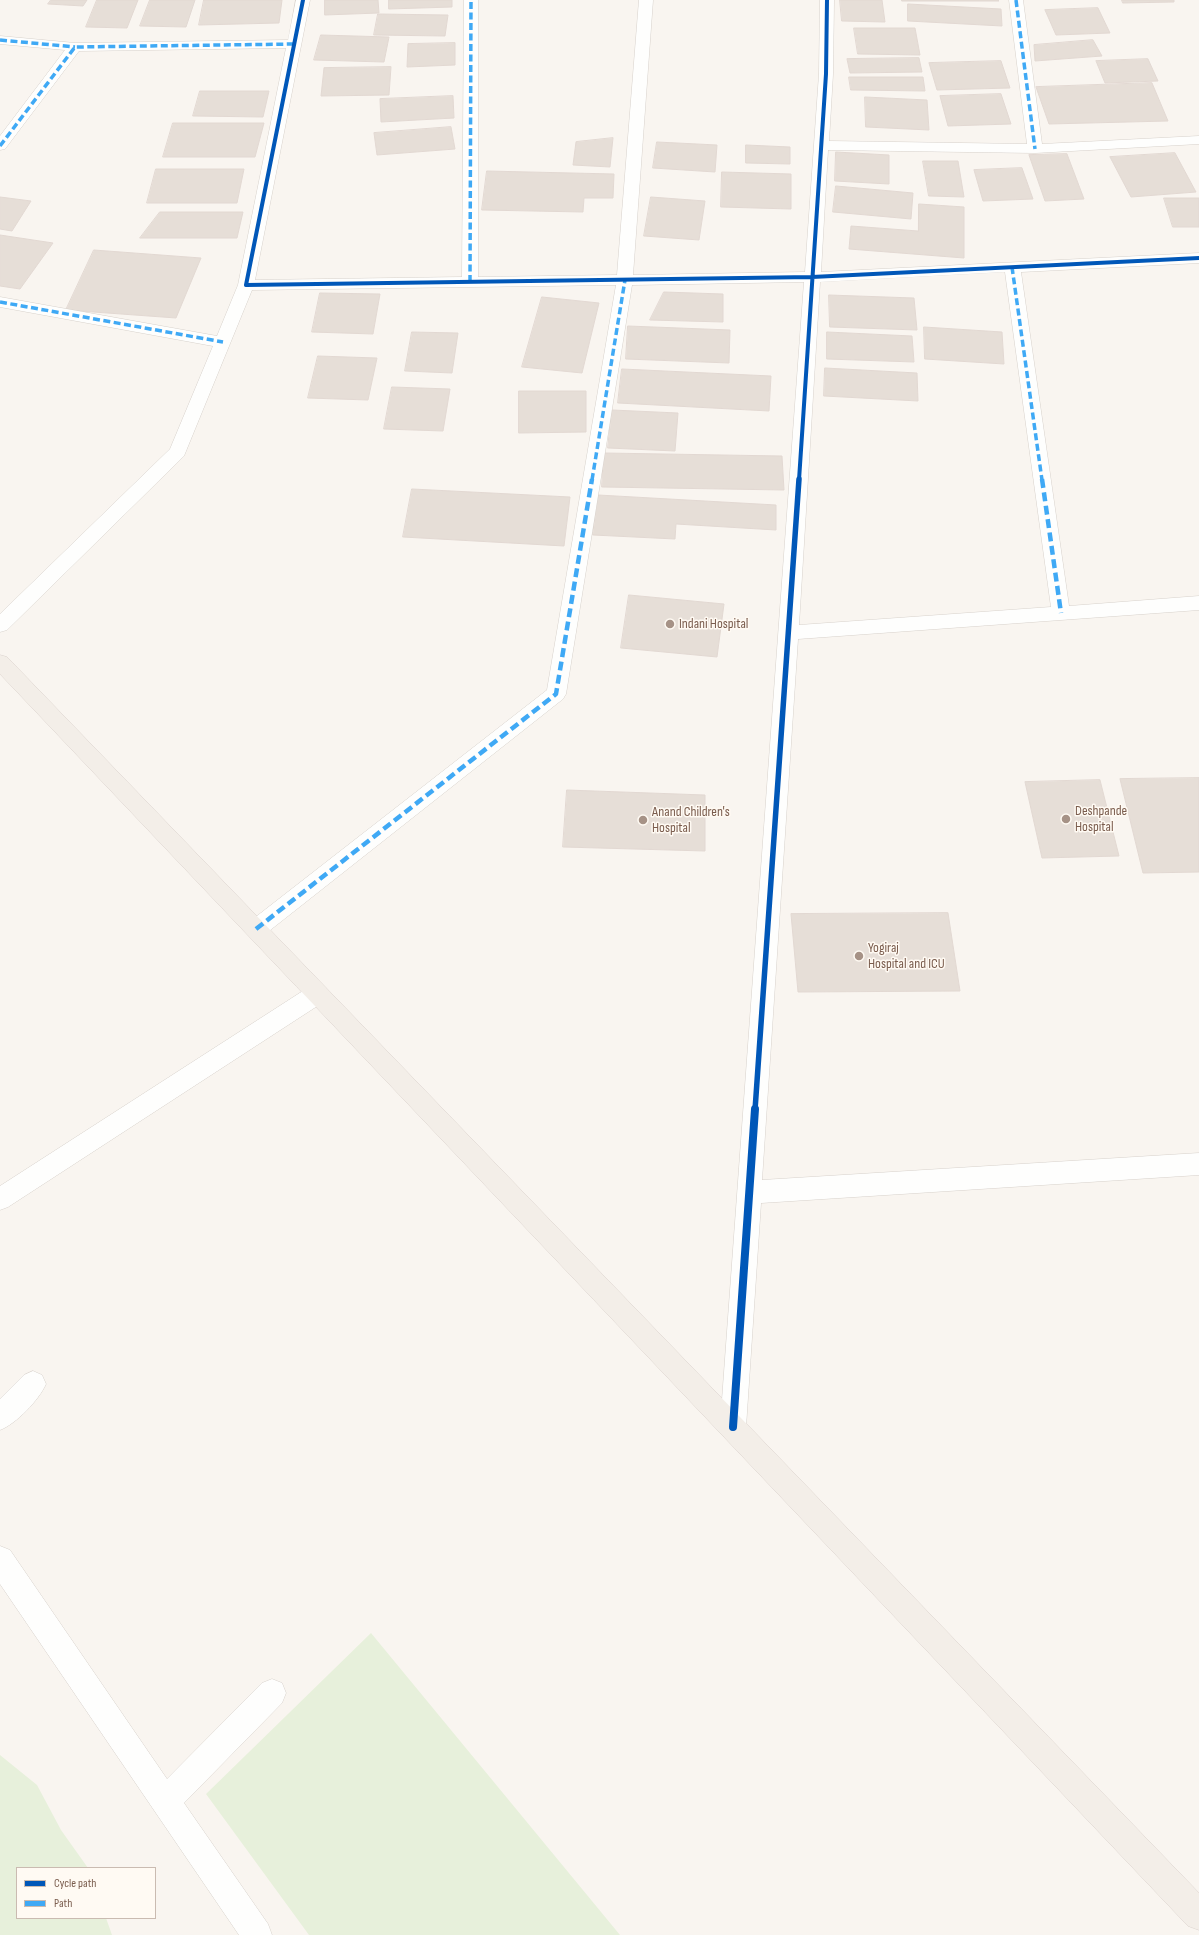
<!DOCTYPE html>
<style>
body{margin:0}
#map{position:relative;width:1199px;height:1935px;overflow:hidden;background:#f9f5f0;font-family:"Sofia Sans Condensed",sans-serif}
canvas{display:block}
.legend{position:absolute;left:16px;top:1867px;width:140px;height:52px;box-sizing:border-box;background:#fffaf3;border:1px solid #cabbb1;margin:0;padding:5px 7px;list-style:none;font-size:12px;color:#7a5c4d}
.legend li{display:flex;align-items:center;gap:8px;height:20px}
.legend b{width:20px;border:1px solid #cabbb1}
</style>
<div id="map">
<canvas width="1199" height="1935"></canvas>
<ul class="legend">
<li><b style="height:5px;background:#0057b8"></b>Cycle path</li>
<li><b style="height:5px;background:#3fa9f5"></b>Path</li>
</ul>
</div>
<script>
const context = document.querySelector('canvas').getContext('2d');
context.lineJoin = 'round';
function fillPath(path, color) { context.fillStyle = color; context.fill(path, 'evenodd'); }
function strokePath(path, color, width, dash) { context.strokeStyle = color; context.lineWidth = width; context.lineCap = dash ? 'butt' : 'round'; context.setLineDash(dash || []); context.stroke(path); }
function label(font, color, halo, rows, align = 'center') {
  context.font = font + ' "Sofia Sans Condensed",sans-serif'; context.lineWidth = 3; context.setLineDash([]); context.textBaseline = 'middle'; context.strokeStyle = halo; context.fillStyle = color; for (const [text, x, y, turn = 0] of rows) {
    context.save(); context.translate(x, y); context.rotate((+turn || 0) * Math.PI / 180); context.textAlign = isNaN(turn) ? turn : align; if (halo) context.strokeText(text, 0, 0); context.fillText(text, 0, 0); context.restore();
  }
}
fillPath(new Path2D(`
 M371 1633 620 1935H309L206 1794Z
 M0 1755 37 1785 61 1830 88 1868H17V1918H106L112 1935H0Z`), '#e7f0db');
const building = new Path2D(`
 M51 0H87L83 6 48 4Z
 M97 0H138L127 28 86 27Z
 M150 0H195L186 27 140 26Z
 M204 0H282L279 23 199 25Z
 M325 0H378L379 13 325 15Z
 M389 0H452V7L389 9Z
 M840 0H882L885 22 842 21Z
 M902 0H998L999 1H902Z
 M1122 0H1174V2L1123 3Z
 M908 4 1001 9 1002 26 908 21Z
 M1098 8 1110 33 1056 35 1045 10Z
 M378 14 448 15 445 36 374 35Z
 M854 28H915L920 55 858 54Z
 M321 35 389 37 384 62 314 60Z
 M1093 40 1102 56 1035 61 1034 45Z
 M455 43V65L407 67 408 44Z
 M919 58 922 72 850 73 847 59Z
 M1148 59 1158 81 1105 83 1096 61Z
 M1001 61 1010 88 937 90 929 63Z
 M391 67 389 95 321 96 324 68Z
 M849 77H923L925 91 851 90Z
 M1152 83 1168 121 1049 124 1036 87Z
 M200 91H269L263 117 193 116Z
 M1001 94 1011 124 948 126 940 96Z
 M453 96 454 118 381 122 380 99Z
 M865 97 927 100 929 130 866 127Z
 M173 123H264L255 157H163Z
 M451 127 455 149 377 155 374 133Z
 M613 138 610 167 573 165 576 142Z
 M657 142 717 145 715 172 653 168Z
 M746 145 790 147V164L746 163Z
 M836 152 889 155V184L835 181Z
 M1175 153 1196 192 1131 197 1110 157Z
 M1067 154 1084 199 1045 201 1029 155Z
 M923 161H958L964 197 929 196Z
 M1022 168 1033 199 983 201 974 170Z
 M156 169H244L237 203H147Z
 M487 171 614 174 613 198H584L583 212 482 210Z
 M722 172 791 174V209L721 207Z
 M836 186 913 193 911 219 833 212Z
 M0 197 31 201 12 231 0 229Z
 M651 197 705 201 699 240 644 236Z
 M1164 198H1199V227H1173Z
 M919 204 964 207V258L849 249 851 226 918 231Z
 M160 212H243L237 238H140Z
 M0 235 53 243 20 289 0 286Z
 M94 250 201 258 176 318 66 310Z
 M664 292 723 294V322L650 320Z
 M320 293 380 294 373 334 312 332Z
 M829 295 914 298 917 330 830 327Z
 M542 297 599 303 582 373 522 367Z
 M628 326 730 330 729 363 626 359Z
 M924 327 1002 332 1004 364 925 359Z
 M412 332 458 333 452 373 405 371Z
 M827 332 912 336 914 362 827 359Z
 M318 356 377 358 368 400 308 398Z
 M825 368 917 373 918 401 824 396Z
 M622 369 771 376 769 411 618 403Z
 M392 387 450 389 443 431 384 429Z
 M519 391H586V432L519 433Z
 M612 410 678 413 675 451 608 448Z
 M604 453 782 456 784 490 602 487Z
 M412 489 570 497 564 546 403 537Z
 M598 495 776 505V530L676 524 675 539 593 535Z
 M629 595 724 604 717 657 621 648Z
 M1199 778V872L1143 873 1120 779Z
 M1100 780 1119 856 1042 858 1025 782Z
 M567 790 705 795V851L563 847Z
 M948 913 960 991 798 992 791 914Z`);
fillPath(building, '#e6ded7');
strokePath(building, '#e2d8d2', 1);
const minor = new Path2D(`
 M296 0H310L255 280 462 277 464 0H478V277L617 275 639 0H653L633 275 805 272 819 74 820 0H834L833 74 829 141 1027 144 1009 0H1023L1042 144 1199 136V144L1035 153 828 150 821 272 1199 253V263L1021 272 1069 606 1199 596V610L798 639 762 1180 1199 1153V1175L761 1203 746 1427 742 1436 733 1440 724 1436 720 1427 804 282 632 285 566 694 563 699 264 935 256 938 248 935 245 929 248 923 547 690 616 285 252 290 184 456 7 630 0 632V614L170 449 213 346 0 307V297L217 336 238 285 286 48 79 51 5 149 0 150V136L65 50 0 44V36L75 43 288 40ZM1005 272 1051 607 799 625 820 282Z
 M317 984 325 987 328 994 325 1001 8 1207 0 1210V1186L309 987Z
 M33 1371 42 1375 46 1384C39 1400 16 1424 0 1430V1399L24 1375Z
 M0 1546 10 1550 167 1779 262 1683 272 1679 282 1683 286 1693 282 1703 184 1803 268 1924 272 1935H239L0 1584Z`);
const primary = new Path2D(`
 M0 655 7 657 1199 1893V1930L1188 1926 0 674Z`);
strokePath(minor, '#d7d1cb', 1);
strokePath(primary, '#dad1cc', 1);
fillPath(minor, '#fefefd');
fillPath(primary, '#f3eee8');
strokePath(new Path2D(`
 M1016 0 1035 149
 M0 40 75 47
 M0 146 75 47 294 44
 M1012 267 1042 480
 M470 282 471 0
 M0 302 223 342
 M592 480 625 280`), '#3fa9f5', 3.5, [7, 3.5]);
strokePath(new Path2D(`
 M1042 479 1061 613
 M256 929 556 694 592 479`), '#3fa9f5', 4.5, [9, 4.5]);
strokePath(new Path2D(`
 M303 0 246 285 812 277 1199 258
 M799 480 826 74 827 0`), '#0057b8', 4);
strokePath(new Path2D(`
 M755 1110 799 479`), '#0057b8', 5.5);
strokePath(new Path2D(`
 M733 1427 755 1109`), '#0057b8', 8);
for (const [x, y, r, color] of [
 [670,624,5,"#a69286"],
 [1066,819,5,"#a69286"],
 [643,820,5,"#a69286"],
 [859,956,5,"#a69286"]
]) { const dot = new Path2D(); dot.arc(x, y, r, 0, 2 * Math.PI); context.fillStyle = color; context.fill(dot); strokePath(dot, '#fffaf3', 1.5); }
label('14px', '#7a5c4d', '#fffaf3', [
 ["Indani Hospital",679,624],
 ["Deshpande",1075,811],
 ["Hospital",1075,827],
 ["Anand Children's",652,812],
 ["Hospital",652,828],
 ["Yogiraj",868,948],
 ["Hospital and ICU",868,964]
], 'left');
</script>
